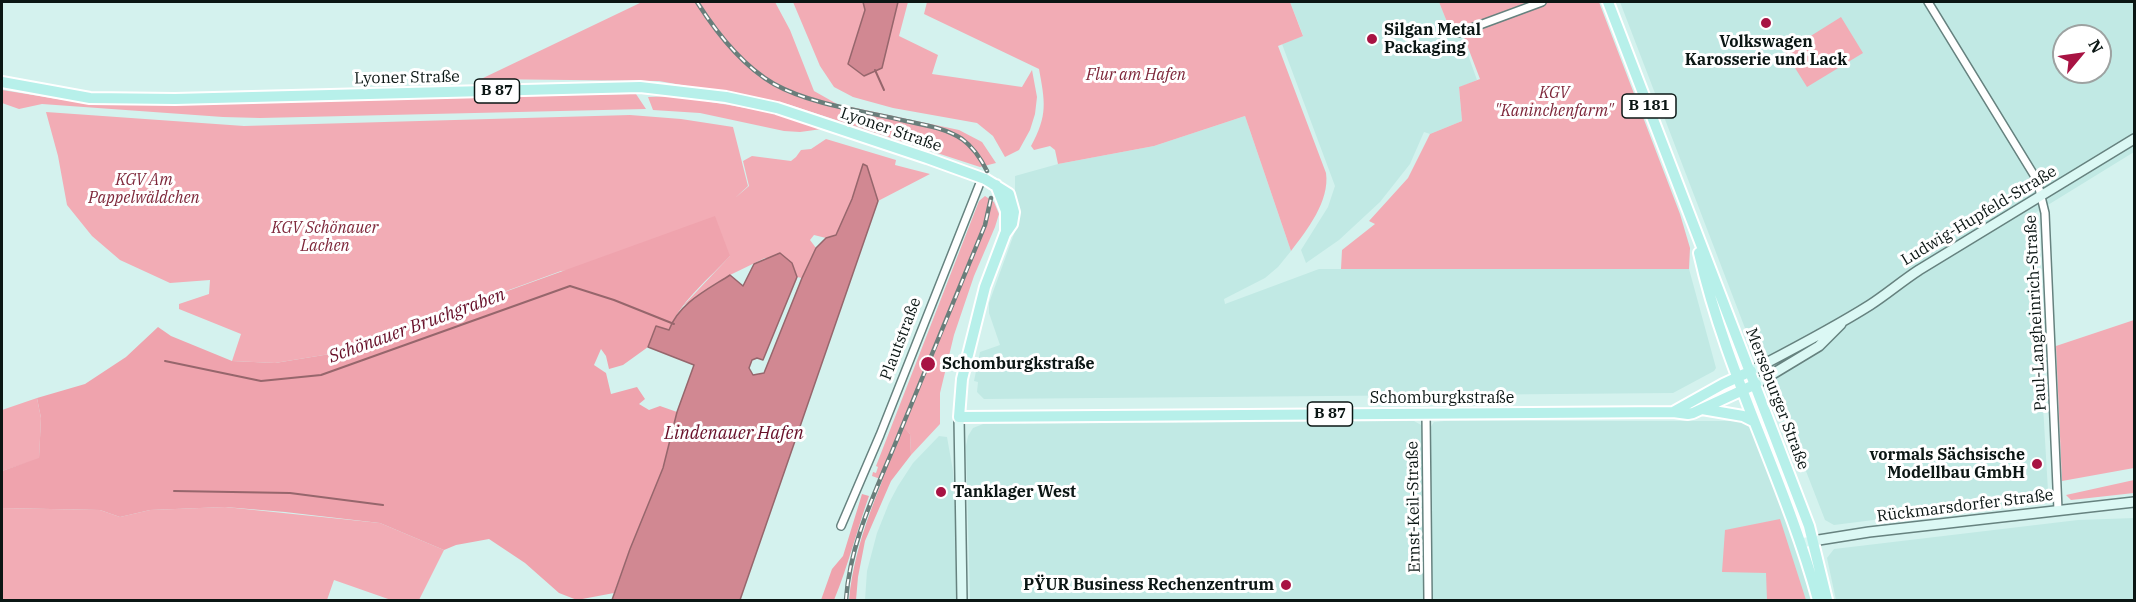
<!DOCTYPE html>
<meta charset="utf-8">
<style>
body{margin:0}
#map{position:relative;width:2136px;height:602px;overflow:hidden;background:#d4f2ee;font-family:"IBM Plex Serif",serif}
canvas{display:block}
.frame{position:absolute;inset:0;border:3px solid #0b1614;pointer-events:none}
.north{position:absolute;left:2052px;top:24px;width:60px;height:60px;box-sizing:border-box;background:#fff;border:2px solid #9da2a1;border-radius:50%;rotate:61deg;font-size:16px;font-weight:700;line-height:24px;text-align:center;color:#0b1614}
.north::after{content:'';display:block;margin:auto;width:21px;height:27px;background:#a81343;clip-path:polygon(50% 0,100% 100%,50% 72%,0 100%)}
</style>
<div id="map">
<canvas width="2136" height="602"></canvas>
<div class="frame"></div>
<div class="north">N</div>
</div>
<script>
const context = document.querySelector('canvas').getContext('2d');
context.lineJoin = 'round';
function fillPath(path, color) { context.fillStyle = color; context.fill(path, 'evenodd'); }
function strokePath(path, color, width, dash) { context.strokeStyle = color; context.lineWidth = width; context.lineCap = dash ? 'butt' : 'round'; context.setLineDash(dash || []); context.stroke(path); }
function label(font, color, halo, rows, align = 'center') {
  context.font = font + ' "IBM Plex Serif",serif'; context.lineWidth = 6; context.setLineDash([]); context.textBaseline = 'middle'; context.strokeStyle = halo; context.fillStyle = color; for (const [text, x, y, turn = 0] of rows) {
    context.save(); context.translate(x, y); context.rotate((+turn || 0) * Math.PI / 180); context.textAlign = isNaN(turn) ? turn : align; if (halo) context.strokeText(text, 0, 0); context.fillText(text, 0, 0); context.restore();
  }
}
fillPath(new Path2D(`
 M1290 2H1439L1449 27 1457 24 1477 80 1459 88 1462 121 1430 134 1424 132 1410 164 1380 202 1339 240 1306 263 1301 250 1328 207 1335 186 1282 44 1303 35Z
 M1620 2H2134V152L2030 216 2032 220 2035 219 2039 302 2038 320 2048 491 2045 497 2040 499 1834 525 1825 520 1797 448 1791 424 1778 391 1753 349ZM2064 36H2100V72H2064Z
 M1245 116 1291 251 1278 267 1265 278 1224 299 1225 304 1319 269H1689L1716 368 1714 371 1673 393 984 399 977 392 978 382 974 381 980 352 1000 345 989 313V303L1019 220 1020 210 1015 192V176L1058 164 1154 146Z
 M1414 421 1421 425 1422 432 1423 600H970L966 446 968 436 973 428 983 424Z
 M1444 421H1749L1757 438 1806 570 1814 600H1431L1430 428 1434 422Z
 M939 436 947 437 953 471 955 495 957 600H865L867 571 877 533 889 503 898 486 913 463Z
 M2134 518V600H1836L1827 558 1834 549 2078 520Z`), '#c1e9e4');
fillPath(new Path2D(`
 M642 2H775L790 30 814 91 837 104 959 130 982 142 996 163 980 167 787 104 659 81 481 79Z
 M793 2H863L865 10 848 63 882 67 898 2H908L899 36 938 55 932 74 1022 87 1032 70 1037 97 1035 114 1030 130 1019 150 1005 157 993 136 977 123 893 108 853 97 834 87 820 66Z
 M927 2H1290L1303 36 1278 46 1326 173C1330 201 1307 230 1291 251L1245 116 1154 146 1058 164 1055 150 1050 146 1034 150 1031 146C1048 115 1045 102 1039 69L924 14Z
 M1439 2H1599L1680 214 1690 248 1689 269H1341L1342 250 1375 224 1369 221 1408 178 1430 134 1462 121 1459 87 1480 79 1459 24 1449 27Z
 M1841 17 1863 53 1807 87 1785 52Z
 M2 90 64 100 187 104 327 99 636 94 646 109 260 118 223 117 42 104 19 109 2 103Z
 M676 96 770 112 822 129 800 132 784 131 700 113 653 110 648 97Z
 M46 112 244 126 630 115 681 119 733 127 748 186 735 198 749 186 743 161 752 156 791 161 796 157 801 150 811 149 826 139 896 160 895 165 930 174 878 201 867 166 863 165 852 199 836 236 826 238 814 235 810 240 816 248 802 278 797 277 792 263 765 258 730 275 683 306 730 256 561 271 336 353 275 363 232 361 241 334 179 309V304L209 294 210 280 170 283 120 260 92 236 67 205 58 156Z
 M985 196 994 202 999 214 995 227 974 276 954 335 940 393V424L911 455 910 434 904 429 883 480 872 476 873 472 876 473 878 467 876 466 979 201Z
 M2134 320V468L2062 481 2056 346Z
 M37 398 41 418 39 459 2 471V410Z
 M2134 480V493L2071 500 2066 495Z
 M225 507 380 523 444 550 419 600H391L334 580 327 600H2V508L100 510 120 517 150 510Z
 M1780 519 1806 600H1767L1766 573 1722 572 1725 530Z`), '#f2acb5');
fillPath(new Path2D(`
 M715 216 730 256C711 277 678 303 669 331L656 326 648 347 623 365 609 369 606 356 601 349 594 365 606 373 611 394 637 387 645 399 639 404 649 410 660 406 677 412 663 468 630 549 614 593 577 600 559 593 525 563 489 539 456 545 444 550 380 523 285 512 225 507 150 510 120 517 100 510 2 508V471L39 458 41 418 37 398 85 384 126 357 158 327 171 336 232 361 275 363 336 353Z
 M904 428 910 434 911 455 891 481 865 541 858 577 856 600H849C855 539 881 485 904 428Z
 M862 494 869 496C857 530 848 566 834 600H821L832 569 843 556Z`), '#efa3ad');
const water = new Path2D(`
 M863 2H898L882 68 864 76 848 64 865 10Z
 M863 164 867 166 878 201 740 600H612L630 549 663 468 677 412 694 365 648 347 656 326 669 330C679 303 707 290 730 275L743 286 754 264 780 253 792 263 797 277 763 360 757 358 752 360 749 368 753 375 764 373 802 278 816 248 826 238 836 235 852 199Z`);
fillPath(water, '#d18892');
strokePath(water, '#96666c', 1.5);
strokePath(new Path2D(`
 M875 70 884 90
 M165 361 261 381 321 375 570 286 614 300 674 324
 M174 491 290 493 383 505`), '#96666c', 2);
const street = new Path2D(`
 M1928 2 2037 180 2045 213 2058 510
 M1458 33 1542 2
 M1426 414 1428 600
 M841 526 880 435 982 178`);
const secondary = new Path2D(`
 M1751 371C1791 350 1832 329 1870 305 1887 294 1902 281 1919 270L2134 139
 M1756 384 1819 346 1841 324
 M959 417 962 600
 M1800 543 1869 532 2134 502`);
const primary = new Path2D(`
 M1608 2 1809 526 1827 600
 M2 82 90 98 175 99 640 87 726 97 777 108 927 158 985 179
 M993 184 1009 194 1014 212 1012 224 1005 234 985 287 962 379 959 417 1673 412 1688 414 1693 413 1756 384
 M996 185 1006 211V231
 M1699 253C1726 373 1786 482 1818 600
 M1702 409 1743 416 1753 421
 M1673 412 1723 384 1751 371`);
strokePath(street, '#66827f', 10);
strokePath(secondary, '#66827f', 12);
strokePath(primary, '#fff', 14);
strokePath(street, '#fff', 7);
strokePath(secondary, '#dbf8f4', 9);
strokePath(primary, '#b7f0ea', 10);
const rail = new Path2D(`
 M697 2C716 32 743 66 774 84 812 105 864 111 906 121 925 125 945 128 962 139 973 147 981 159 987 171
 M846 600C850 540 878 487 900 432 929 363 957 294 985 225L991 198`);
strokePath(rail, '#6a7e7b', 4.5);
strokePath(rail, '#fff', 2, [7]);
const primaryBridge = new Path2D(`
 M985 179 993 184`);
strokePath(primaryBridge, '#fff', 14, []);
strokePath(primaryBridge, '#b7f0ea', 10);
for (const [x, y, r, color] of [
 [1766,23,6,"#a81343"],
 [1372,39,6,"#a81343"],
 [928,364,8,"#a81343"],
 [2037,464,6,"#a81343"],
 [941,492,6,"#a81343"],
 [1286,585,6,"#a81343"]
]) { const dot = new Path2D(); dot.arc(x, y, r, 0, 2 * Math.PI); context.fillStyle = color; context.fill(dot); strokePath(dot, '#fff', 2); }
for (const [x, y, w] of [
 [497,91,45],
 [1649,106,54],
 [1330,414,45]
]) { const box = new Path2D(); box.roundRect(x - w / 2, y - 12, w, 24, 4.5); context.fillStyle = '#fff'; context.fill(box); strokePath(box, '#0b1614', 1.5); }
label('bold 15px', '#0b1614', null, [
 ["B 87",497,91],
 ["B 181",1649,106],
 ["B 87",1330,414]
]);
label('bold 16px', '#0b1614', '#fff', [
 ["Silgan Metal",1384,30],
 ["Packaging",1384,48],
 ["Volkswagen",1766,42,"center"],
 ["Karosserie und Lack",1766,60,"center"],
 ["Schomburgkstraße",942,364],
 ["vormals Sächsische",2025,455,"right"],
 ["Modellbau GmbH",2025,473,"right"],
 ["Tanklager West",953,492],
 ["PŸUR Business Rechenzentrum",1274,585,"right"]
], 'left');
label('italic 16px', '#7e273a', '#fff', [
 ["Flur am Hafen",1136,75],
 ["KGV",1554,93],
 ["\"Kaninchenfarm\"",1554,111],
 ["KGV Am",144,180],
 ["Pappelwäldchen",144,198],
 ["KGV Schönauer",325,228],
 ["Lachen",325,246]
]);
label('16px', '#0b1614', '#fff', [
 ["Lyoner Straße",407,78,-1],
 ["Lyoner Straße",891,130,19],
 ["Ludwig-Hupfeld-Straße",1979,216,-31],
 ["Paul-Langheinrich-Straße",2036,313,-93],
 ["Plautstraße",901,339,-69],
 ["Schomburgkstraße",1442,398],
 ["Merseburger Straße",1777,399,69],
 ["Rückmarsdorfer Straße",1965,506,-7],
 ["Ernst-Keil-Straße",1414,507,-91]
]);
label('italic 18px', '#681029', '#fff', [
 ["Schönauer Bruchgraben",417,326,-20],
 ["Lindenauer Hafen",734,434]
]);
</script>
